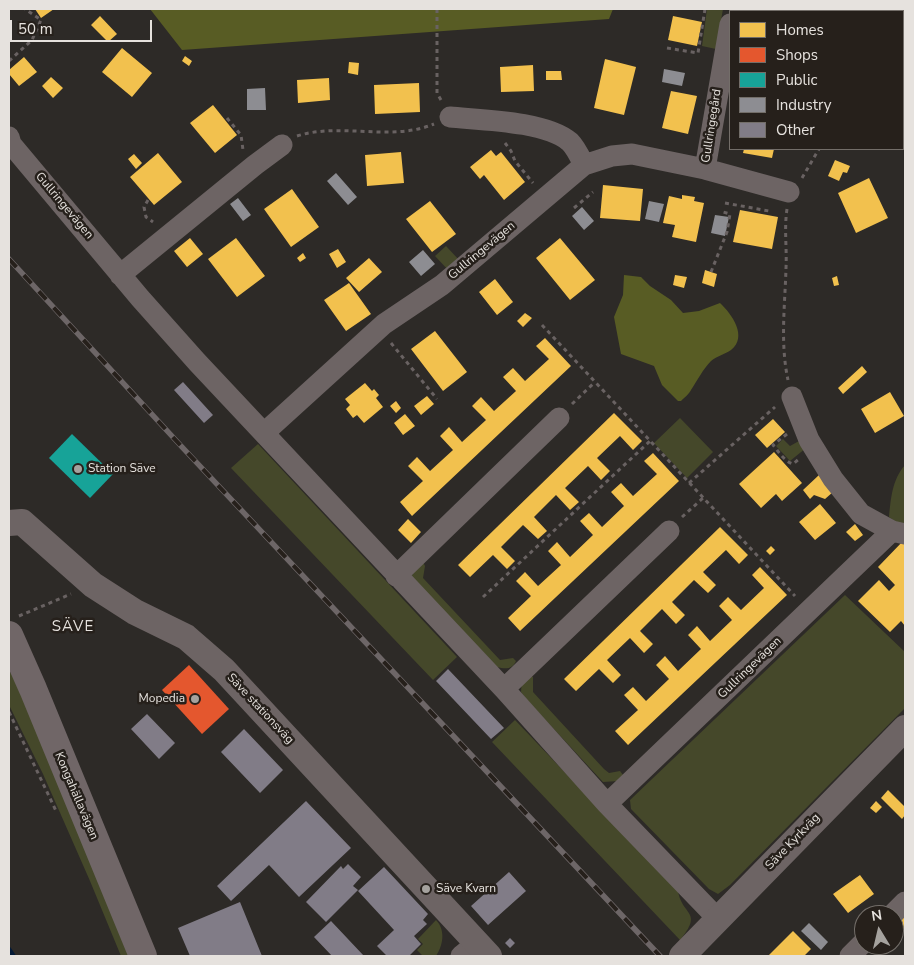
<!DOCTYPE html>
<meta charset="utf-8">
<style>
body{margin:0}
#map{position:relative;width:914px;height:965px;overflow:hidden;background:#2d2a27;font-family:"Nunito Sans",sans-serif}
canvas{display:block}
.frame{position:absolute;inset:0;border:10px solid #e6e2de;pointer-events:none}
.legend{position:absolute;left:729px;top:10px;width:175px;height:140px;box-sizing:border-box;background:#26201b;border:1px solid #736e69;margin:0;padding:6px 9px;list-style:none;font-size:15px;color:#e6e2de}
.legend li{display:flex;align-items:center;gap:10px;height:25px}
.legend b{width:25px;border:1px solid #736e69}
.north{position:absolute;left:854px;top:905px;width:50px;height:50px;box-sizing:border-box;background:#26201b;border:1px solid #736e69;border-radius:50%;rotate:351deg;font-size:14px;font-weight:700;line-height:20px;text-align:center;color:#e6e2de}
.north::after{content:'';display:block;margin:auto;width:18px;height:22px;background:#a5a29e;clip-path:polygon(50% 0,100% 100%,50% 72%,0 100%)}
.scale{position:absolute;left:10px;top:20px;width:142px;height:22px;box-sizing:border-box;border:2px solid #e6e2de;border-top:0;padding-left:6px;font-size:15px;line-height:18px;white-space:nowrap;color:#e6e2de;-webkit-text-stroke:4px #26201b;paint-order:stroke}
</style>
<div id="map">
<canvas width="914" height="965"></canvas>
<div class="frame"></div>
<ul class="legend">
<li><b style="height:14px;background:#f2c14e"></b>Homes</li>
<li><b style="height:14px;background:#e4572e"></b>Shops</li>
<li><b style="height:14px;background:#17a398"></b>Public</li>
<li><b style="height:14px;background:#8d8d92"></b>Industry</li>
<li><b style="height:14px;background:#817c87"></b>Other</li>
</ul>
<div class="north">N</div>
<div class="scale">50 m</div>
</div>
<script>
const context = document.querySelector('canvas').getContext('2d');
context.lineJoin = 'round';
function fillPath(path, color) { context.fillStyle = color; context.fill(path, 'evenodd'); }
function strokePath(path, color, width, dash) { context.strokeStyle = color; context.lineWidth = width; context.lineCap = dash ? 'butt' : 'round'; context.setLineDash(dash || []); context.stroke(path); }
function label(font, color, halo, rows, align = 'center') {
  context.font = font + ' "Nunito Sans",sans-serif'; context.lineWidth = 5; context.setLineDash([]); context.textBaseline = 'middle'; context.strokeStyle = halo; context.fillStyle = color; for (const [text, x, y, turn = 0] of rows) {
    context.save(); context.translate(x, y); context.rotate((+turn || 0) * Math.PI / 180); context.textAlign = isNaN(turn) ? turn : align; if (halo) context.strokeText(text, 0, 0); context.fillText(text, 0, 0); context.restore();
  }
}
fillPath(new Path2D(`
 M707 9H723L716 49 702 46Z
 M905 9V88L903 89V11H895Z
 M446 246 460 261 449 271 435 256Z
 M680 418 713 452 687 478 654 443Z
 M783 439 790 446 799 441 806 448 790 461 776 446Z
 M258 444 457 657 433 680 231 468Z
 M905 465V528L889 517C891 498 892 480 905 465Z
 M421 558 425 566 423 578 500 660 513 658 516 661C512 670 505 669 497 667L411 577Z
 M845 595 905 652V708L730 885 718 894 709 889 631 809 630 800Z
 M9 670 15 681 132 956H121L90 881 43 774 9 705Z
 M528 674 533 677V692L604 769 609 773 620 771 623 775 619 781 603 782 526 699 521 692 522 678Z
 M515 720 678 891C682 916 704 911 680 940L492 742Z
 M436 920C446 930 443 946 436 956H423L417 950 423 944 418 939Z`), '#45482a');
fillPath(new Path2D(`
 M150 9H613L609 19 182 50Z
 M624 275 641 277 650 286 671 300 683 313 699 311 720 303C732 314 748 337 731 350 725 354 717 356 711 361 703 369 697 381 691 390 689 394 684 398 681 401H678L662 385 654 366 621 354 614 317 623 295Z`), '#585c24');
fillPath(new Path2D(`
 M35 9H54L41 18Z
 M760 9H795L794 11H759Z
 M100 16 117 34 108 42 91 25Z
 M673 16 702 22 697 46 668 40Z
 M122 48 152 73 132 97 102 72Z
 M185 56 192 61 189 66 182 61Z
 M24 57 37 72 19 86 9 74V70Z
 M605 59 636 67 624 115 594 108Z
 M349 62 359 63 358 75 348 73Z
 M533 65 534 91 501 92 500 67Z
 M546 71H561L562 80H546Z
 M51 77 63 88 53 98 42 86Z
 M329 78 330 100 298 103 297 80Z
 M419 83 420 112 375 114 374 85Z
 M671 91 697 96 688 134 662 128Z
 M213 105 237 135 215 153 190 123Z
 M744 149H774L772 158 743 153Z
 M491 150 496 156 501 152 525 182 504 200 484 175 480 179 470 167Z
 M401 152 404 183 367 186 365 155Z
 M158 153 182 182 154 205 130 177Z
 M134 154 142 163 136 169 128 159Z
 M835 160 850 166 847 173 843 172 839 181 828 176Z
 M869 178 888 218 856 233 838 193Z
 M603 185 643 189 640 221 600 218Z
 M292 189 319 227 291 247 264 209Z
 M682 195 695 197 694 201 704 203 696 242 672 237 675 225 663 223 669 196 682 199Z
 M430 201 456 234 432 252 406 219Z
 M740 210 778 217 772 249 733 242Z
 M190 238 203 254 187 267 174 251Z
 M236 238 265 276 237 297 208 259Z
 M560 238 595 280 570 300 536 258Z
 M338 249 346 262 337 268 329 254Z
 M303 253 306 258 300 262 297 258Z
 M369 258 382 272 359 292 346 278Z
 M705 270 717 274 714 287 702 283Z
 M675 275 687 277 684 288 673 285Z
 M837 276 839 285 834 286 832 278Z
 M495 279 513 302 497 315 479 292Z
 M349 283 371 314 346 331 324 300Z
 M525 313 532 318 523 327 517 321Z
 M435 331 467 372 443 391 411 349Z
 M545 338 571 366 412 516 400 502 423 481 408 466 417 457 430 471 453 450 440 436 449 427 462 442 486 420 472 406 481 397 494 411 516 391 503 377 513 368 525 381 549 359 536 346Z
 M862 366 867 372 843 394 838 388Z
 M365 383 372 391 374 389 379 395 376 398 383 407 364 423 357 415 353 418 346 409 350 405 345 399Z
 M890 392 904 416 875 433 861 409Z
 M427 396 434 404 421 415 414 406Z
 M396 401 401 408 396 413 390 406Z
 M614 413 642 441 633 450 620 436 597 458 610 471 601 480 588 466 565 488 579 502 570 510 556 495 534 517 547 531 538 539 523 525 501 547 515 561 507 569 493 555 470 577 458 565Z
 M405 414 415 426 403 435 394 423Z
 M773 419 785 432 767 448 755 435Z
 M774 452 802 483 782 501 776 494 761 508 739 484Z
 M653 453 679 481 520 631 508 618 531 596 516 581 525 572 538 586 561 565 548 551 557 542 570 557 593 535 580 521 589 513 602 527 624 506 611 492 621 483 633 496 657 474 644 461Z
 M819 475 833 492 825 499 814 495 810 499 803 490Z
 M820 504 836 523 815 540 799 522Z
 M408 519 421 532 411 543 398 530Z
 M855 524 863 535 855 541 846 532Z
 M720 527 748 555 739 564 726 550 703 572 716 585 708 593 694 580 672 602 685 615 676 624 662 609 640 631 653 644 644 653 630 638 607 660 621 675 613 683 599 669 576 691 564 679Z
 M904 540 905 626 901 621 890 632 858 601 879 580 889 591 895 585 878 567Z
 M771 546 775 550 770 555 766 551Z
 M760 567 787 595 628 745 615 731 638 710 624 695 633 687 646 701 669 679 656 665 665 656 678 671 701 649 688 635 697 626 710 641 732 620 719 606 728 597 741 610 764 588 752 575Z
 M888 790 905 807V815L902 819 881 798Z
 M876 801 882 807 876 813 870 808Z
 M860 875 874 894 848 913 833 894Z
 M905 916V930L898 924Z
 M793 931 811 949 804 956H768Z`), '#f2c14e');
fillPath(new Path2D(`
 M189 665 229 709 202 734 162 690Z`), '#e4572e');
fillPath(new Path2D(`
 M72 434 113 474 90 498 49 458Z`), '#17a398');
fillPath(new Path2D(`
 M664 69 685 73 682 86 662 82Z
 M265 88 266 110H247V89Z
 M336 173 357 197 348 205 327 181Z
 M238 198 251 215 243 221 230 204Z
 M649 201 664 204 659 222 645 219Z
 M582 207 594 221 584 230 572 216Z
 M715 215 729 217 725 236 711 233Z
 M423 250 435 264 421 276 409 262Z
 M809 923 828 942 821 950 801 931Z`), '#8d8d92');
strokePath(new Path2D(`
 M9 950 13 956`), '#041a36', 5.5);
fillPath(new Path2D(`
 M183 382 213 415 204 423 174 390Z
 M448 669 504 728 491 739 436 681Z
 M147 714 175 743 159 759 131 729Z
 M244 729 283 770 260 793 221 752Z
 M306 801 351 848 299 897 269 865 231 901 217 886Z
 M348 864 361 877 353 886 358 890 326 922 306 902 341 866 343 869Z
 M384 867 428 914 423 920 427 924 414 936 421 944 409 956H387L377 946 394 930 358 891Z
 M509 872 526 891 488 925 471 906Z
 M240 902 262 956H190L178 928Z
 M331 921 364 956H332L314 937Z
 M510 938 515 943 510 948 505 943Z`), '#817c87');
strokePath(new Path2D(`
 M437 9V93L441 100
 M667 48 698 53 705 9
 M9 61 32 40 41 20 25 9
 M227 118 241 135 243 150
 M297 136C341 122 391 142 434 124
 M505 143 511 151 515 161 533 183
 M802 178 819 149
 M148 200 144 207 146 217 153 222
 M725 203 769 211
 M574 208 593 192
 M787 209C784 229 787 248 786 268 785 305 780 343 788 380
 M711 272 727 232 730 214 723 212
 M542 325 795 596
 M391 343 437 399
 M572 404 595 382
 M787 434 773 445C779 452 784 461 793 464L799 459
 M689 483 775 407
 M682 517 703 498
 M483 597 650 441
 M19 616 71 594
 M9 712 57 813`), '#696262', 3, [4, 4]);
strokePath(new Path2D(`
 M450 117C481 120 546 121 570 142 576 148 580 157 584 165
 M9 137 11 144 140 298 197 362 504 689 607 804 718 919
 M705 169 730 24
 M120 275 255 165 282 145
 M792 397 809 440 833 479 861 514 892 531 905 534
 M264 433 384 324 442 285 584 165 612 156 632 154 705 169 789 192
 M396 576 559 418
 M504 689 669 531
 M607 804 892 531
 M892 915 905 902
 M461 956 477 943
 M850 956 864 942`), '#6d6464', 21);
strokePath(new Path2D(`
 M9 523 22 522 93 585 135 612 186 637 224 670 489 956
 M682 956 905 728`), '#6d6464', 26);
strokePath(new Path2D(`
 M9 635 33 689 143 956`), '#706667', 28);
const rail = new Path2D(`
 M9 259 182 447 660 956`);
strokePath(rail, '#6d6667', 5.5);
strokePath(rail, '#26201b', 4, [11]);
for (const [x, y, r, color] of [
 [78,469,5,"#a5a29e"],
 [195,699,5,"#a5a29e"],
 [426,889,5,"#a5a29e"]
]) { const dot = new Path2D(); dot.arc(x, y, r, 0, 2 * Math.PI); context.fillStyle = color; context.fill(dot); strokePath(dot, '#26201b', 2); }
label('12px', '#e6e2de', '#26201b', [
 ["Gullringegård",712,126,-81],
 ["Gullringevägen",64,206,50],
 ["Gullringevägen",482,251,-40],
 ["Gullringevägen",750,668,-44],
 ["Säve stationsväg",260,709,47],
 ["Kongahällavägen",76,796,67],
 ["Säve Kyrkväg",793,842,-46]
]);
label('12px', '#e6e2de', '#26201b', [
 ["Station Säve",88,469],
 ["Mopedia",185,699,"right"],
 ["Säve Kvarn",436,889]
], 'left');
context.letterSpacing = '1px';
label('15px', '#e6e2de', '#26201b', [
 ["SÄVE",73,627]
]);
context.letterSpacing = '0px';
</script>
